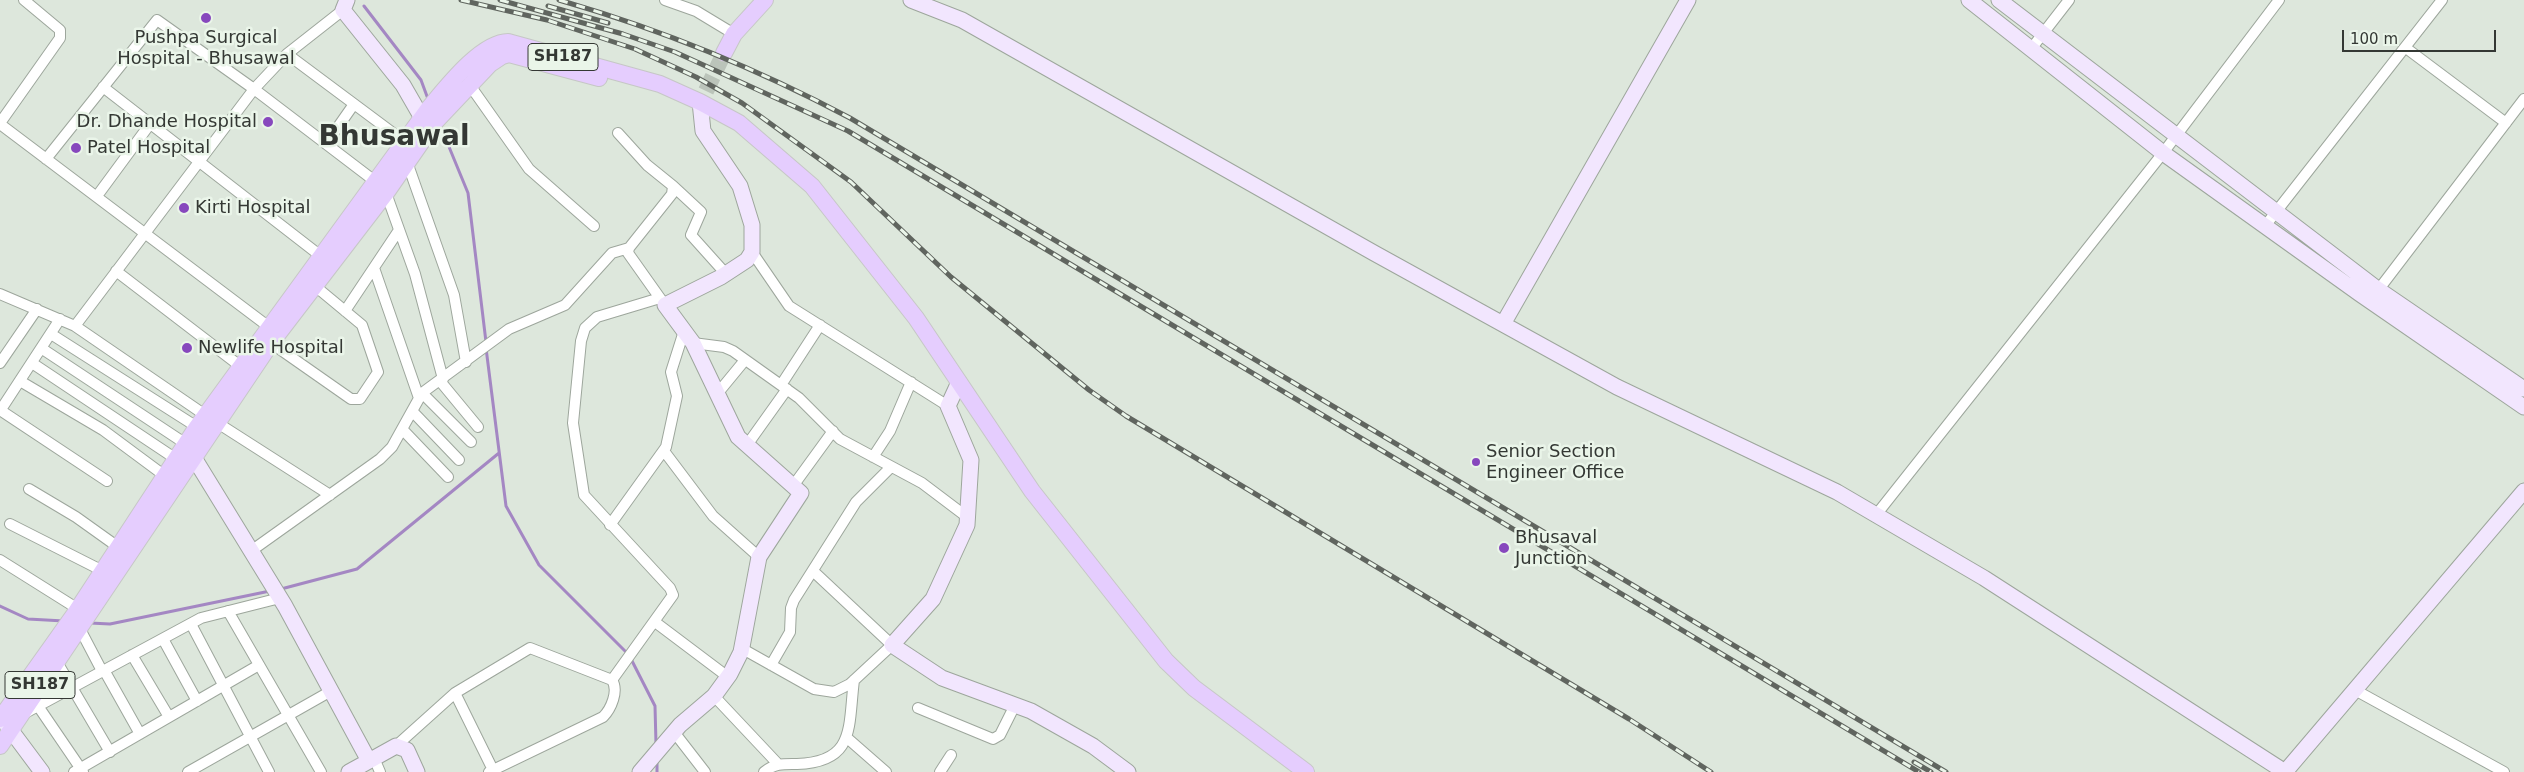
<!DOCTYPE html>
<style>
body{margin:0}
#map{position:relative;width:2524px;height:772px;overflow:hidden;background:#dde7dc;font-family:"DejaVu Sans",sans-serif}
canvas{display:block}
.scale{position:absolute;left:2342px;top:30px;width:154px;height:22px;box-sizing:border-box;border:2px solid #343834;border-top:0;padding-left:6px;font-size:15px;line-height:18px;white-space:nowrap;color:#343834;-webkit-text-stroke:4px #eaf5e9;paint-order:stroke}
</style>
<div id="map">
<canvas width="2524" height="772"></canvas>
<div class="scale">100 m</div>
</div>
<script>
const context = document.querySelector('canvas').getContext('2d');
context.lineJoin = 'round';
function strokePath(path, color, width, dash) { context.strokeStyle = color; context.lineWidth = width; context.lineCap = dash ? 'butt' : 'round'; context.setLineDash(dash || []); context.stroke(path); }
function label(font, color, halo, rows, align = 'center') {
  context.font = font + ' "DejaVu Sans",sans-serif'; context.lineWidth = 5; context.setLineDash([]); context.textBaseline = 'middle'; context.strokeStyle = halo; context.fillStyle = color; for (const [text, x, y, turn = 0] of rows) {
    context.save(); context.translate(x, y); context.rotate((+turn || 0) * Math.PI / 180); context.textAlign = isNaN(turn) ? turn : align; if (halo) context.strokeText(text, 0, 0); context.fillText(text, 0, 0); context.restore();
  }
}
strokePath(new Path2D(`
 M364 6 421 80 428 99
 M440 125 468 193 486 342
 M486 348 506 506 539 565 629 655 655 706 656 744
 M281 589 357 569 499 453
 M0 606 28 619 64 621
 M90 623 110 624 270 591
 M657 760V772`), '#a487c3', 3);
strokePath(new Path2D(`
 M706 91 724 53`), '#bbc4ba', 16, [16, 8]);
const street = new Path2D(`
 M665 0 696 11 734 34
 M2406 48 2506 123
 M2031 49 2069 0
 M287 54 405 142
 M469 84 529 169 594 226
 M103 87 322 257
 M0 123 60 38V30L24 0
 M0 124 269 327
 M618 133 647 165 673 186 672 194 629 248 628 253 662 301
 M326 144 354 104
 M46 159 157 20 254 89 376 182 386 193 415 274 443 379
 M407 162 454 295 466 362
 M673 186 701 212 691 235 726 274
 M97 196 150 124
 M2265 226 2442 0
 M752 252 789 306 948 406
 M374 268 419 398
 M116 271 240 366
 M2376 293 2524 99
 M0 294 75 326 205 415
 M345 311 399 230
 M75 326 254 89 287 54 343 10
 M51 334 197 427
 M271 343 351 399H360L378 372 362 325 315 286
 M693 343 724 347 733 351 799 398 840 439 922 483 967 517
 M41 348 186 444
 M0 363 37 309
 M32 363 176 459
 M20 381 103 430 165 476
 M440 381 478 427
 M781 385 820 325
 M422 393 471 442
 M717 394 745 360
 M0 410 107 481
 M0 411 60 319
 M412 411 459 460
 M216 422 330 495
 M402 429 448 477
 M747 445 787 389
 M664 451 713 516 759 557
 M873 457 890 431 911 382
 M793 486 833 431
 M29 489 76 517 118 547
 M1876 515 2163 153 2279 0
 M10 524 103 571
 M610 525 666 447 677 396 671 372 684 331
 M251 551 380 459 392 447 422 393 509 329 565 305 612 253 629 248
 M0 560 78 609
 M228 611 321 772
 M655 622 728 677
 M191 624 269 772
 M80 629 102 671
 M163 639 197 701
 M741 648 814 689 834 692 850 684 892 645 813 571
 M132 655 169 717
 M57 662 110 752
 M771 665 790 632 791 608 794 600 856 502 891 467
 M104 670 140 734
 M612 680 673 595 670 588 584 495 573 423 581 341 585 328 597 317 660 298
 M2355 690 2504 772
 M455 693 494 772
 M714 696 778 764
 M38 706 83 772
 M918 708 993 739 1000 735 1015 705
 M25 713 201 618 280 598
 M674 732 705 772
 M846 737 886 772
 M396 746 455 693 530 648 612 680C619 691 611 709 603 717L489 772
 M374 758 380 772
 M74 772 259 665
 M188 772 331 691
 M764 772C775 763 784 764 797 764 856 762 848 727 854 680
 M940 772 951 755`);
const secondary = new Path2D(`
 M347 0 343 10 403 85 422 118
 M911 0 962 20 1374 253 1617 387 1837 492 1984 578 2285 772
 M1969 0 2163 153 2360 294 2524 407
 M1999 0 2376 288 2524 389
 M1503 324 1688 0
 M959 382 948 406 971 460 967 525 933 599 892 645 942 678 1031 711 1093 746 1128 772
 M188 448 285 606 369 761 396 746 407 750 417 772
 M4 721 42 772
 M349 772 369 761
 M640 772 680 725 714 696 730 674 741 652 759 557 801 493 738 437 693 343 665 305 721 277 747 260 752 252V225L740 186 703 131 700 102
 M2285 772 2524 491`);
const primary = new Path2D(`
 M724 53 734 34 765 0
 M0 719 74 615 197 427 429 108C445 89 481 42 508 42L660 84 700 102 739 123 812 186 916 318 1032 491 1166 661 1194 688 1306 772
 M0 746 271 343 386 193 436 121 490 64 502 56 509 54 599 78`);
strokePath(street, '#9da69c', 12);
strokePath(secondary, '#9da69c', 17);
strokePath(primary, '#c6c7c6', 18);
strokePath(street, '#fff', 10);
strokePath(secondary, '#f2e6fe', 15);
strokePath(primary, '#e5cdfe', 16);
const rail = new Path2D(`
 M461 0 547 20 635 49 696 77 742 103 851 182 951 277 1089 390 1126 416 1629 719 1711 772
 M500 0 623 34 675 52 848 131 1919 772
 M559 0C660 29 758 69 850 118L1946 772
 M548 6 608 23
 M1914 762 1931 772`);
strokePath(rail, '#60655f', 5);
strokePath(rail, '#eaf5e9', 3, [9]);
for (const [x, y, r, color] of [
 [206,18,6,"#8748bd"],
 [268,122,6,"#8748bd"],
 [76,148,6,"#8748bd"],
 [184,208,6,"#8748bd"],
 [187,348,6,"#8748bd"],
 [1476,462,5,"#8748bd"],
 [1504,548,6,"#8748bd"]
]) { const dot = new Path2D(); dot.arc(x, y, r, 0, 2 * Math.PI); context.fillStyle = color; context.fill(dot); strokePath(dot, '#eaf5e9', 2); }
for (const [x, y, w] of [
 [563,57,70],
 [40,685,70]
]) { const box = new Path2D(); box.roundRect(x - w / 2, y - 13.5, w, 27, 4); context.fillStyle = '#eaf5e9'; context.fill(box); strokePath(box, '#343834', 1); }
label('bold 16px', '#343834', null, [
 ["SH187",563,57],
 ["SH187",40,685]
]);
label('18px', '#343834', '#eaf5e9', [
 ["Pushpa Surgical",206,38,"center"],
 ["Hospital - Bhusawal",206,59,"center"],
 ["Dr. Dhande Hospital",257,122,"right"],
 ["Patel Hospital",87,148],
 ["Kirti Hospital",195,208],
 ["Newlife Hospital",198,348],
 ["Senior Section",1486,452],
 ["Engineer Office",1486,473],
 ["Bhusaval",1515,538],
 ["Junction",1515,559]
], 'left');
label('bold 28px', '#343834', '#eaf5e9', [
 ["Bhusawal",394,138]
]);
</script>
